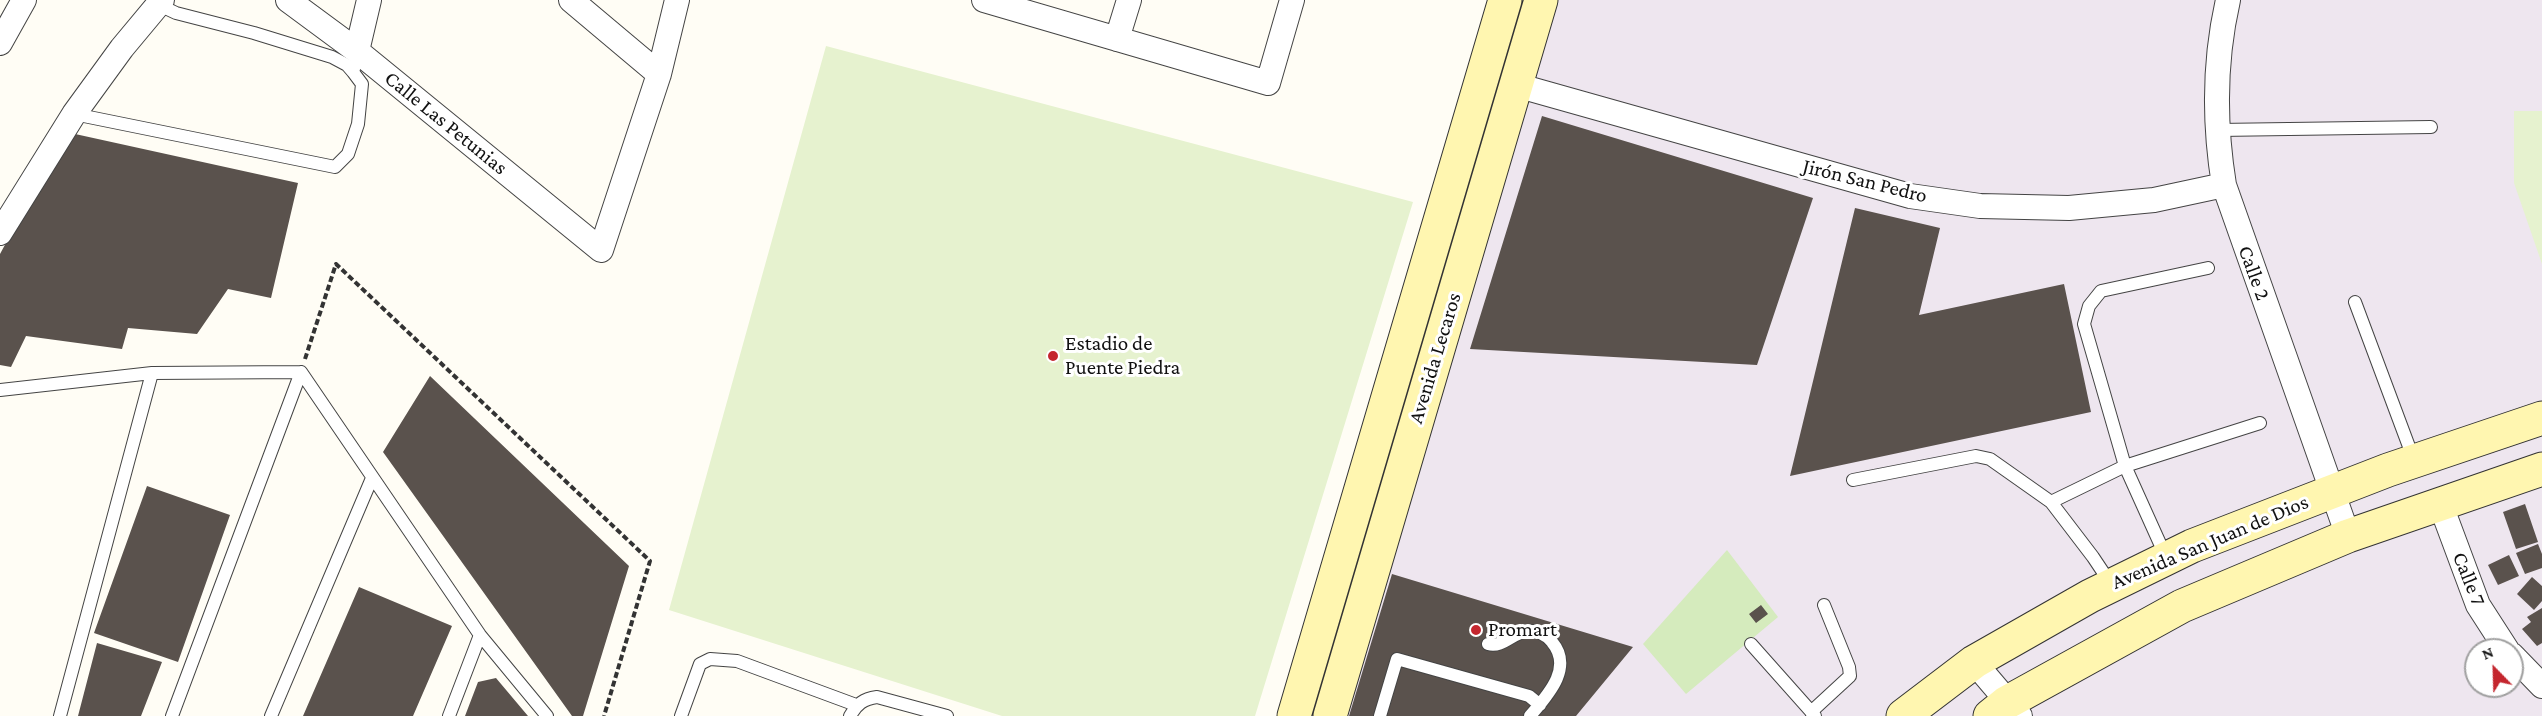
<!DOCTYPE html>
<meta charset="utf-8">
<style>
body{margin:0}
#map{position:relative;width:2542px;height:716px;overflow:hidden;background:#fffdf5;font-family:"Crimson Pro",serif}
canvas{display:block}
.north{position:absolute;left:2464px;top:638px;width:60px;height:60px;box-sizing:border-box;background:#fff;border:2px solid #a0a0a0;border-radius:50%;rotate:337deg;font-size:16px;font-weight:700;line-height:24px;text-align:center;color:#111}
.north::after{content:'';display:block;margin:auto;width:21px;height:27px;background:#c4262e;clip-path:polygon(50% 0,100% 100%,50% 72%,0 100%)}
</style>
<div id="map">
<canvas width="2542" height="716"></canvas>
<div class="north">N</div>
</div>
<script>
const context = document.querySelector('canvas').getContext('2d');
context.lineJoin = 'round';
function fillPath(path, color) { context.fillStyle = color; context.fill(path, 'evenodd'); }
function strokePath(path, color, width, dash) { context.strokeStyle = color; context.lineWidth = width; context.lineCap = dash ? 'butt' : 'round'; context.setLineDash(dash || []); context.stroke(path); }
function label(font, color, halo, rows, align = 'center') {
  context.font = font + ' "Crimson Pro",serif'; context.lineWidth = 6; context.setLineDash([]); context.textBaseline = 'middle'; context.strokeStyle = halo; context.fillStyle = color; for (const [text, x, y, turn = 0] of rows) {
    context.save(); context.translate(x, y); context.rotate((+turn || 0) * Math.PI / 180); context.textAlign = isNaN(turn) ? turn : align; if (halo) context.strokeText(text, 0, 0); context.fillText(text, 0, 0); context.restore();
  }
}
fillPath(new Path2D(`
 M1524 0H2542V716H1310ZM2476 650H2512V686H2476Z`), '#eee6ef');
fillPath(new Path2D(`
 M1727 550 1778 617 1686 694 1643 644Z`), '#d5ebbd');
fillPath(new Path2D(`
 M826 46 1413 202 1255 716H1002L669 610Z
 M2514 111H2542V264L2514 183Z`), '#e6f2cf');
fillPath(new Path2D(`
 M1542 116 1813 198 1757 365 1470 349Z
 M66 132 298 183 271 298 228 289 197 334 128 328 122 349 26 336 11 367 0 365V254Z
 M1855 208 1940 228 1919 315 2064 284 2091 412 1790 476Z
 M430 376 629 566 583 716H572L383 452Z
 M147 486 230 515 178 662 94 633Z
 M2525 504 2538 542 2516 549 2503 512Z
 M2538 544 2542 554V568L2525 574 2516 553Z
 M2509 555 2519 576 2498 585 2488 565Z
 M1392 574 1633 647 1576 716H1349Z
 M2532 577 2542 586V601L2534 610 2517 594Z
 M359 587 452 626 413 716H303Z
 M1761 605 1768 614 1756 623 1749 614Z
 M2542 608V643L2537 646 2522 629 2531 622 2527 617Z
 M97 643 162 662 141 716H78Z
 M496 678 528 716H465L478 682Z`), '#5a524d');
const lane = new Path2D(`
 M159 5 176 13 254 33 332 57 347 65 353 72 355 65
 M74 114 335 167 348 154 358 124 362 84 353 72
 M2218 130 2431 127
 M2355 302 2414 460
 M301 372 480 635 547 716
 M0 390 152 373 301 372
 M1853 480 1976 456 1990 459 2051 502 2093 557 2111 584
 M2051 502 2125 466 2260 423
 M2166 557 2125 466 2084 324 2089 306 2101 291 2208 268
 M1488 644C1503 648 1512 633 1527 631 1536 630 1546 634 1552 642 1574 668 1547 696 1530 716
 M1751 644 1815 716
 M1811 712 1850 676 1849 667 1824 605
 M60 716 152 373
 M172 716 301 372
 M271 716 372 478
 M449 716 480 635
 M681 716 700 664 710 659 737 661 856 705
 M850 716C857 704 863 699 877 697L947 716
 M1380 716 1397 659 1529 696 1540 705`);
const street = new Path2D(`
 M288 0 357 51 601 250 659 74 677 0
 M571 0 659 74
 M984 0 1268 83 1292 0
 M2228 0C2214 61 2214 123 2224 185L2348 536
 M1117 39 1129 0
 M0 43 24 0
 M357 51 369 0
 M1516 85 1910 196 1980 206 2069 208 2154 200 2224 185
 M0 233 74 114 122 48 162 0
 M2440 503 2478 605 2507 650
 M2512 655 2542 686
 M1974 662 2020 716`);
const secondary = new Path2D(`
 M1294 716 1505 0
 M1330 716 1541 0
 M1903 716 1974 662 2090 596 2192 546 2388 470 2542 418
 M1990 716 2006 703 2182 606 2348 536 2542 469`);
strokePath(lane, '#444', 14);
strokePath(street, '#444', 26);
strokePath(secondary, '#333', 35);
strokePath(new Path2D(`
 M305 359 336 264 650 561 604 716`), '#333', 4, [6, 3]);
strokePath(lane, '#fff', 12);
strokePath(street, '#fff', 24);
strokePath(secondary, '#fff6b0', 33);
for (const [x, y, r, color] of [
 [1053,356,6,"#c4262e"],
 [1476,630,6,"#c4262e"]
]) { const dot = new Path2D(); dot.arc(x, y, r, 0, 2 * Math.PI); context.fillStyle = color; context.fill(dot); strokePath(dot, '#fff', 2); }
label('21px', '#111', '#fff', [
 ["Calle Las Petunias",446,123,39],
 ["Jirón San Pedro",1865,181,14],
 ["Calle 2",2254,273,70],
 ["Avenida Lecaros",1435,358,-73],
 ["Avenida San Juan de Dios",2210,542,-23],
 ["Calle 7",2469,579,68]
]);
label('21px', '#111', '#fff', [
 ["Estadio de",1065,344],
 ["Puente Piedra",1065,368],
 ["Promart",1488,630]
], 'left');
</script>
